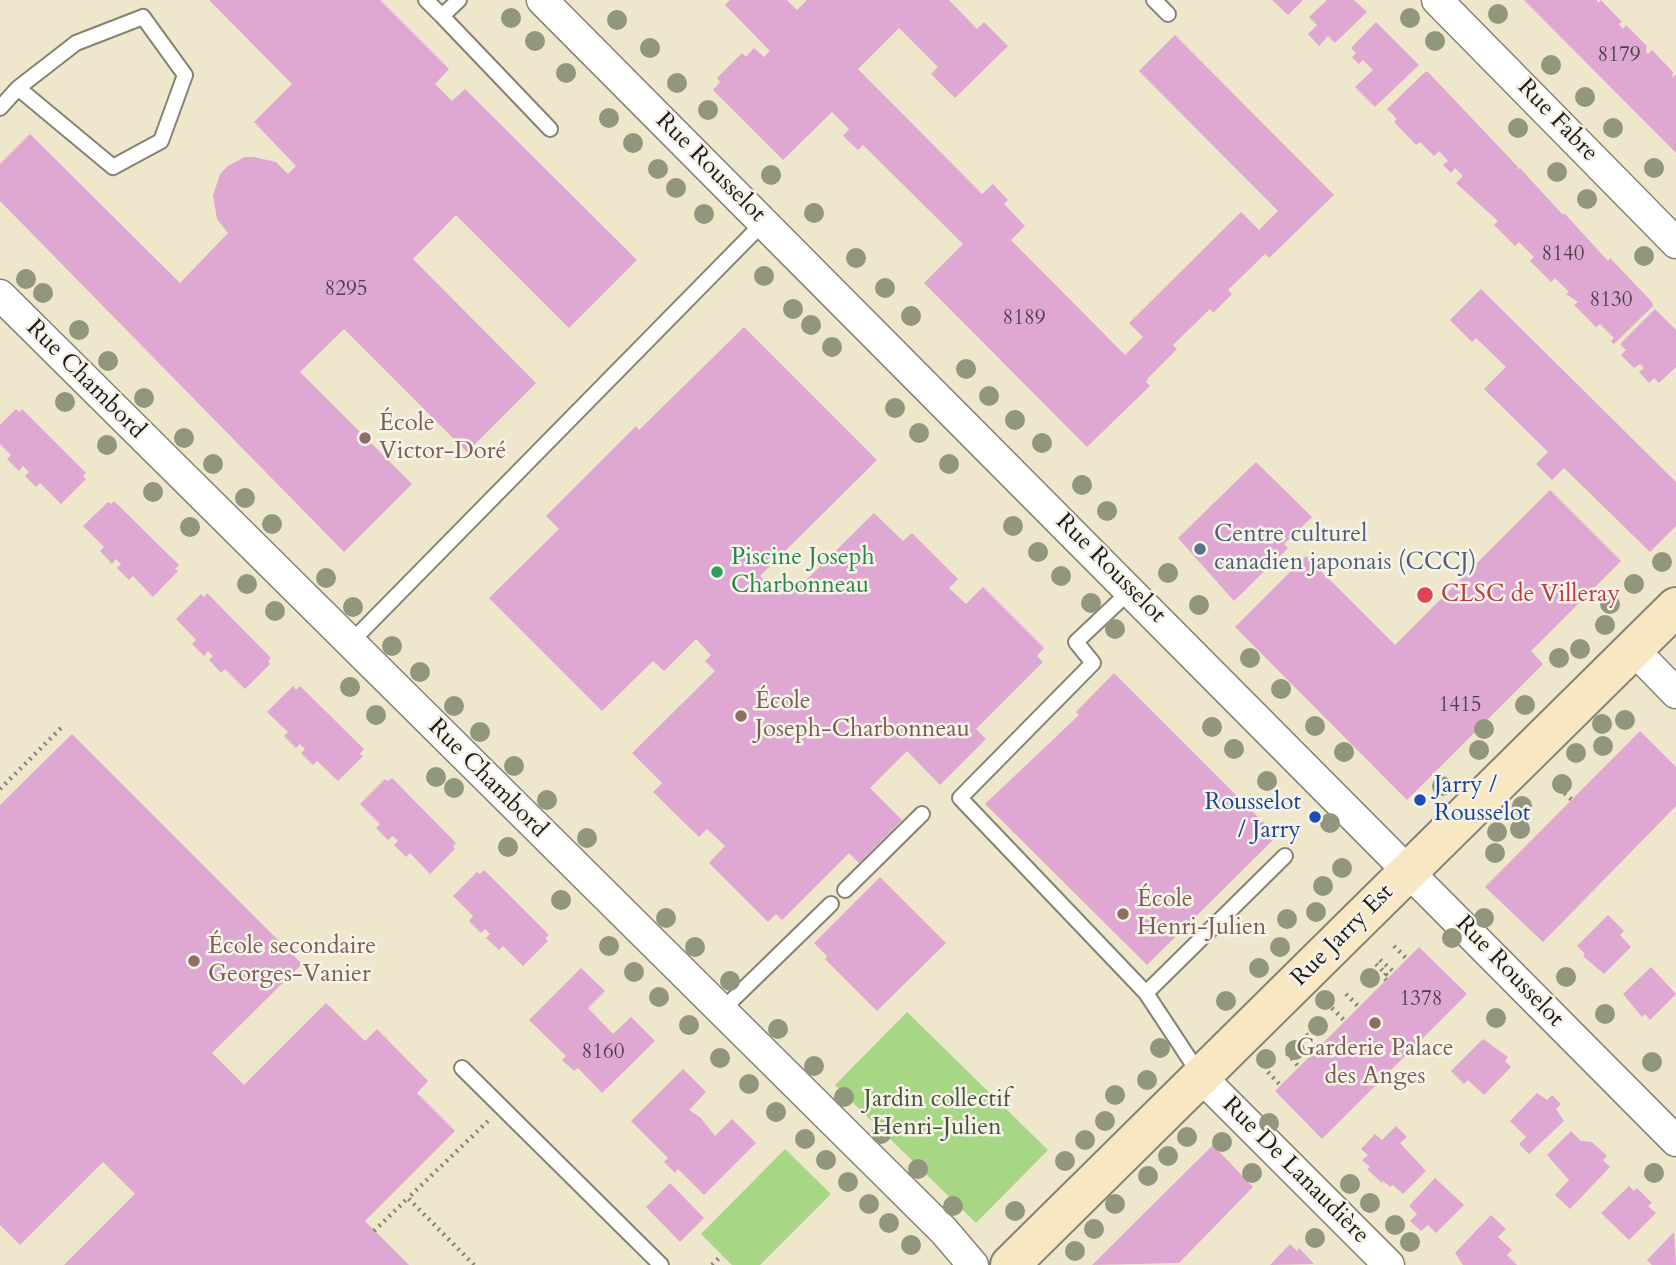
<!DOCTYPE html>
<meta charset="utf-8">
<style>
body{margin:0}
canvas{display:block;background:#efe7cc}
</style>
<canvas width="1676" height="1265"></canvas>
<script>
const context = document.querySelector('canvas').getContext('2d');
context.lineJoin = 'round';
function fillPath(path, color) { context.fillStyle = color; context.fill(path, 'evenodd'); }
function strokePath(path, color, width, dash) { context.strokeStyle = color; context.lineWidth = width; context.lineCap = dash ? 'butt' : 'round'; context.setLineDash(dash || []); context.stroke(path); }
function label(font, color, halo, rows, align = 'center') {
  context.font = font + ' Cardo,serif'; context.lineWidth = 5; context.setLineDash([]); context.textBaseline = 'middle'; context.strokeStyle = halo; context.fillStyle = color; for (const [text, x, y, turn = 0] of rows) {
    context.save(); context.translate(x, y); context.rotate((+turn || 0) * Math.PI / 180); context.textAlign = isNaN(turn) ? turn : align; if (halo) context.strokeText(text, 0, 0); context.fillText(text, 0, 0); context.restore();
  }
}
fillPath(new Path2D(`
 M907 1012 1048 1150 976 1223 835 1085Z
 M785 1149 831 1194 760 1265H732L701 1234Z`), '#a7d684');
fillPath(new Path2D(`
 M209 0H380L449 69 435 84 452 101 465 89 637 260 569 328 456 215 413 259 536 383 467 452 344 329 300 372 412 484 344 552 0 201V164L30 134 180 283 228 233 217 219 213 196 220 174 228 166 245 157H254L276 162 288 174 296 166 254 122 292 84Z
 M730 0H787L797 10 807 0H949L977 29 984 22 1008 46 955 98 931 74 938 67 899 28 858 69 982 194 993 184 1008 200 1004 204 1025 226 1011 240 1125 355 1143 337 1129 323 1241 212 1259 230 1278 211 1139 71 1175 35 1334 195 1269 258 1265 254 1228 290 1232 294 1213 313 1210 309 1173 345 1177 349 1148 378 1146 382 1150 386 1087 447 924 283 963 244 863 145 858 150 843 136 849 129 832 112 783 160 713 90 720 82 717 78 742 53 746 57 754 48 764 57 770 51 725 5Z
 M1272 0H1303L1288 15Z
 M1327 0H1354L1367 12 1335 43 1328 36 1319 46 1308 34 1317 25 1309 17Z
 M1524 0H1597L1598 3 1601 0 1622 22 1619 24 1623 29 1626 25 1647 46 1646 52 1648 54 1652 50 1673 72 1672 78 1676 74V153Z
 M1376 22 1419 65 1375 107 1355 87 1373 70 1363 60 1359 64 1352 57 1356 53 1351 48Z
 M1425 72H1428L1518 167 1516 169 1520 168 1562 214H1565L1608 261 1610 258 1652 302 1653 306 1614 344 1611 341 1614 338 1600 324 1596 327 1574 305 1578 302 1566 294 1569 292 1555 278 1551 282 1530 261 1534 257 1519 242 1515 246 1494 225 1498 221 1456 183 1463 176 1455 168 1451 173 1443 165 1448 161 1439 151 1434 156 1420 142 1416 145 1394 122 1397 119 1387 109Z
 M1481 289 1676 482V526L1650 552 1564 468 1552 480 1536 464 1548 452 1484 389 1506 367 1476 338 1472 342 1450 320Z
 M1655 309 1676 330V367L1659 383 1654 378 1649 383 1639 372 1644 368 1640 364 1634 368 1621 355 1626 350 1620 344Z
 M744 327 877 460 760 576 774 590 780 584 791 595 874 513 903 541 912 533 958 579 949 588 966 604 983 587 1044 648 1037 656 1043 662 976 729 986 739 940 785 907 751 870 788 902 820 859 863 849 853 782 920 776 914 768 922 709 863 725 846 707 829 699 837 653 792 662 783 632 753 715 671 705 661 711 655 696 639 664 671 653 661 602 711 489 598 559 529 546 516 636 426 639 430Z
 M16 409 19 412 22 409 86 473 83 476 86 479 61 504 40 483 36 487 25 476 29 472 23 466 19 471 7 459 11 455 0 444V425Z
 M1256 462 1312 517 1284 544 1288 548 1234 601 1178 538Z
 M1550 490 1621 561 1531 651 1543 664 1407 800 1235 627 1306 556 1395 645Z
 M114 501 179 565 175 569 178 571 153 597 133 576 129 580 117 568 121 564 116 559 112 564 100 551 104 547 83 526 108 502 111 504Z
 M207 593 271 658 268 661 270 664 245 689 225 669 221 673 209 660 213 656 208 651 204 656 192 644 196 640 176 619 201 594 204 597Z
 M1114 673 1277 836 1147 965 985 804 1079 715 1076 712Z
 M293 686 296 690 300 686 364 749 360 754 363 756 338 781 317 761 313 765 301 753 305 749 300 744 296 748 284 736 288 732 267 712Z
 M1640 731 1676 767V806L1543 942 1485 887Z
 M72 734 302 964 212 1053 244 1085 326 1003 365 1041 377 1029 428 1081 417 1093 455 1131 365 1221 409 1265H64L135 1194 103 1162 20 1245 0 1225V805Z
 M392 778 456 843 453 846 455 849 430 874 410 853 406 857 394 845 398 841 393 836 388 840 376 828 380 824 360 804 385 779 388 781Z
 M484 870 549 935 545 938 548 941 523 966 503 946 499 950 486 938 490 934 485 929 481 933 469 921 473 916 453 896 477 872 480 874Z
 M880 877 946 943 877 1011 825 959 827 956 814 943Z
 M1608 915 1624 931 1620 935 1631 947 1604 974 1583 956 1585 954 1577 946Z
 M1419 947 1467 994 1322 1139 1275 1091Z
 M1651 967 1676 994 1650 1020 1645 1014 1642 1017 1623 994Z
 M581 968 605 991 588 1008 613 1034 631 1017 655 1041 602 1093 578 1068 574 1071 562 1060 566 1056 529 1020Z
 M1483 1039 1508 1057 1505 1061 1511 1067 1484 1095 1468 1080 1464 1084 1451 1071Z
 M683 1069 706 1092 689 1110 700 1117 715 1136 732 1119 756 1143 704 1195 678 1169 675 1173 664 1162 668 1158 631 1121Z
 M1537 1093 1547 1100 1552 1095 1561 1104 1556 1109 1564 1121 1529 1154 1519 1144 1526 1137 1510 1121Z
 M1396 1126 1407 1137 1400 1143 1426 1171 1403 1194 1393 1185 1390 1187 1383 1181 1382 1183 1367 1169 1370 1167 1362 1160 1368 1155 1361 1149 1375 1134 1382 1140Z
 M1571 1131 1581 1141 1592 1142 1607 1156 1603 1160 1610 1167 1570 1209 1555 1195 1569 1180 1547 1155Z
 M1213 1145 1253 1187 1179 1263 1092 1265Z
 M1435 1178 1464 1205 1436 1233 1428 1225 1421 1231 1410 1221 1417 1214 1409 1206Z
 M670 1183 704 1218 680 1242 646 1207Z
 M1629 1186 1634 1191 1637 1188 1652 1203 1648 1206 1656 1213 1629 1240 1601 1213Z
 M1491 1215 1506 1229 1498 1237 1512 1250 1507 1255 1517 1265H1463L1455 1253Z
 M1674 1232 1676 1265H1652L1647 1260Z
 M1290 1244 1297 1251 1299 1248 1314 1264 1270 1265Z`), '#dea8d2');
const service = new Path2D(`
 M426 0 442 16 459 0
 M1154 0 1168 14
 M442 16 550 129
 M0 108 18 88 76 43 143 17 185 75 161 141 113 167 18 88
 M1131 590 1076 642 1093 663 960 798 1146 993 1200 1075
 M350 643 764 222
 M845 890 922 814
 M1146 993 1285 856
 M721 1011 831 904
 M462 1068 661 1265`);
const minor = new Path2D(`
 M542 0 1676 1141
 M1437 0 1676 243
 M0 295 944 1231 973 1265
 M1633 649 1676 693
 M1201 1077 1389 1265`);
const secondary = new Path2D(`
 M1010 1265 1676 607`);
strokePath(service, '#868274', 18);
strokePath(minor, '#868274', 33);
strokePath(secondary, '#868274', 42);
strokePath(new Path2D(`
 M1554 784 1572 800
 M0 789 62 727
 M1394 946 1407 959
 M1380 960 1394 972
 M1376 964 1386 974 1383 977 1386 980
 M1346 994 1359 1007
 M1332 1008 1345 1021
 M1306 1034 1316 1044 1311 1050 1314 1053
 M1287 1053 1299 1067
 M1268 1072 1281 1086
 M374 1231 408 1198
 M474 1265 408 1198 488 1121
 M712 1265 722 1255`), '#868274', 4.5, [2, 5]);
strokePath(service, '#fff', 14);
strokePath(minor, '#fff', 30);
strokePath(secondary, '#f8e7c3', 38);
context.fillStyle = '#92967c';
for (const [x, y] of [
 [1498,14],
 [511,18],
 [1410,18],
 [617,20],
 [535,41],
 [1435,41],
 [650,48],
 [1551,65],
 [566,73],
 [677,83],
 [1585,97],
 [708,110],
 [609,118],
 [1518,128],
 [1613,128],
 [633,143],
 [1654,168],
 [658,169],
 [1557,172],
 [771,175],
 [676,188],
 [1587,199],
 [814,213],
 [704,214],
 [1644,256],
 [856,258],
 [764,276],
 [26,279],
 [885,288],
 [43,293],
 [793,309],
 [911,316],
 [811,325],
 [79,330],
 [832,347],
 [108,361],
 [966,369],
 [989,396],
 [144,398],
 [65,402],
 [895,408],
 [1015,420],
 [919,433],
 [184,438],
 [1042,443],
 [107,445],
 [213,464],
 [949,464],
 [1082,485],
 [153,492],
 [245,498],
 [1107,511],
 [272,524],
 [1013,526],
 [190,527],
 [1038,552],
 [1662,562],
 [1168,573],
 [1061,576],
 [326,578],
 [247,584],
 [1634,584],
 [1091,603],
 [1610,604],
 [1199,605],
 [353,607],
 [275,611],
 [1605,625],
 [1115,629],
 [392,646],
 [1580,649],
 [1250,658],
 [1559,658],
 [420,672],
 [350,687],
 [1281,689],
 [1525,705],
 [454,706],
 [376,715],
 [1625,720],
 [1602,724],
 [1315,726],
 [1212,727],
 [1484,729],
 [480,732],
 [1603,746],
 [1234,749],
 [1479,750],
 [1344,752],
 [1576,753],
 [514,766],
 [436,777],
 [1267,781],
 [1562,784],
 [1442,786],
 [454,788],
 [547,800],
 [1522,806],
 [1330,823],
 [1520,829],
 [1497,832],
 [587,838],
 [508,847],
 [1495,853],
 [1342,868],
 [1323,886],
 [561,900],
 [1316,912],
 [666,918],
 [1484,918],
 [1287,919],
 [1452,938],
 [609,946],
 [695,947],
 [1280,947],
 [1259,968],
 [634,972],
 [1566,977],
 [1370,978],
 [730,981],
 [659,997],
 [1325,1000],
 [1226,1001],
 [1605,1014],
 [1496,1018],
 [689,1025],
 [1318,1026],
 [778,1029],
 [1160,1048],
 [1295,1050],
 [720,1058],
 [1266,1059],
 [1652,1062],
 [814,1066],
 [1147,1080],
 [749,1084],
 [1115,1095],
 [844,1097],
 [776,1112],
 [1105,1121],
 [1269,1123],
 [881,1134],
 [1187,1137],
 [805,1139],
 [1085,1140],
 [1222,1142],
 [1168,1156],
 [826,1160],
 [1065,1161],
 [918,1169],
 [1252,1173],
 [1654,1173],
 [1148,1176],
 [848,1182],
 [1350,1184],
 [1370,1203],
 [869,1204],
 [1115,1204],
 [953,1206],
 [1015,1211],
 [889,1223],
 [1395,1225],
 [1094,1229],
 [1315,1238],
 [1410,1242],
 [911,1245],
 [1075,1251]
]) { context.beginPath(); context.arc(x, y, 10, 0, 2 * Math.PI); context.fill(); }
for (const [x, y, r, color] of [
 [365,438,7,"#8d6e63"],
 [1200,549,7,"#5c6f8a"],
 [717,572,7,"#2e9e5b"],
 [1425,595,9,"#e0444e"],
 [741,716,7,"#8d6e63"],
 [1420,800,7,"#1a4fb4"],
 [1315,817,7,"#1a4fb4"],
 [1123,914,7,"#8d6e63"],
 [194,961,7,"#8d6e63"],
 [1375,1023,7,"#8d6e63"]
]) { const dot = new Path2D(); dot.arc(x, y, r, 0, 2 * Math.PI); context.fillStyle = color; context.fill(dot); strokePath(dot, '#f7f3e8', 2.5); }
label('21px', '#4c3f4a', null, [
 ["8179",1619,56],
 ["8140",1563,255],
 ["8295",346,290],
 ["8130",1611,301],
 ["8189",1024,319],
 ["1415",1460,706],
 ["1378",1421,1000],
 ["8160",603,1053]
]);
label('24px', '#1c1c1c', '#f7f3e8', [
 ["Rue Fabre",1557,121,46],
 ["Rue Rousselot",710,168,45],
 ["Rue Chambord",85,380,45],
 ["Rue Rousselot",1110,569,45],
 ["Rue Chambord",487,779,45],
 ["Rue Jarry Est",1343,936,-45],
 ["Rue Rousselot",1509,972,46],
 ["Rue De Lanaudière",1295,1171,45]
]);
label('24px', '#785e54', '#f7f3e8', [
 ["École",379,424],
 ["Victor-Doré",379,452],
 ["École",755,702],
 ["Joseph-Charbonneau",755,730],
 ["École",1137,900],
 ["Henri-Julien",1137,928],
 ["École secondaire",208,947],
 ["Georges-Vanier",208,975],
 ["Garderie Palace",1375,1049,"center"],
 ["des Anges",1375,1077,"center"]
], 'left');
label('24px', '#4e5e75', '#f7f3e8', [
 ["Centre culturel",1214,535],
 ["canadien japonais (CCCJ)",1214,563]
], 'left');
label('24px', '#27864d', '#f7f3e8', [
 ["Piscine Joseph",731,558],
 ["Charbonneau",731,586]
], 'left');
label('24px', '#be3a42', '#f7f3e8', [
 ["CLSC de Villeray",1441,595]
], 'left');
label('24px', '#164399', '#f7f3e8', [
 ["Jarry /",1434,786],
 ["Rousselot",1434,814],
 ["Rousselot",1301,803,"right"],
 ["/ Jarry",1301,831,"right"]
], 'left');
label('24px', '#46543b', '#f7f3e8', [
 ["Jardin collectif",937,1100],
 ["Henri-Julien",937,1128]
]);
</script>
